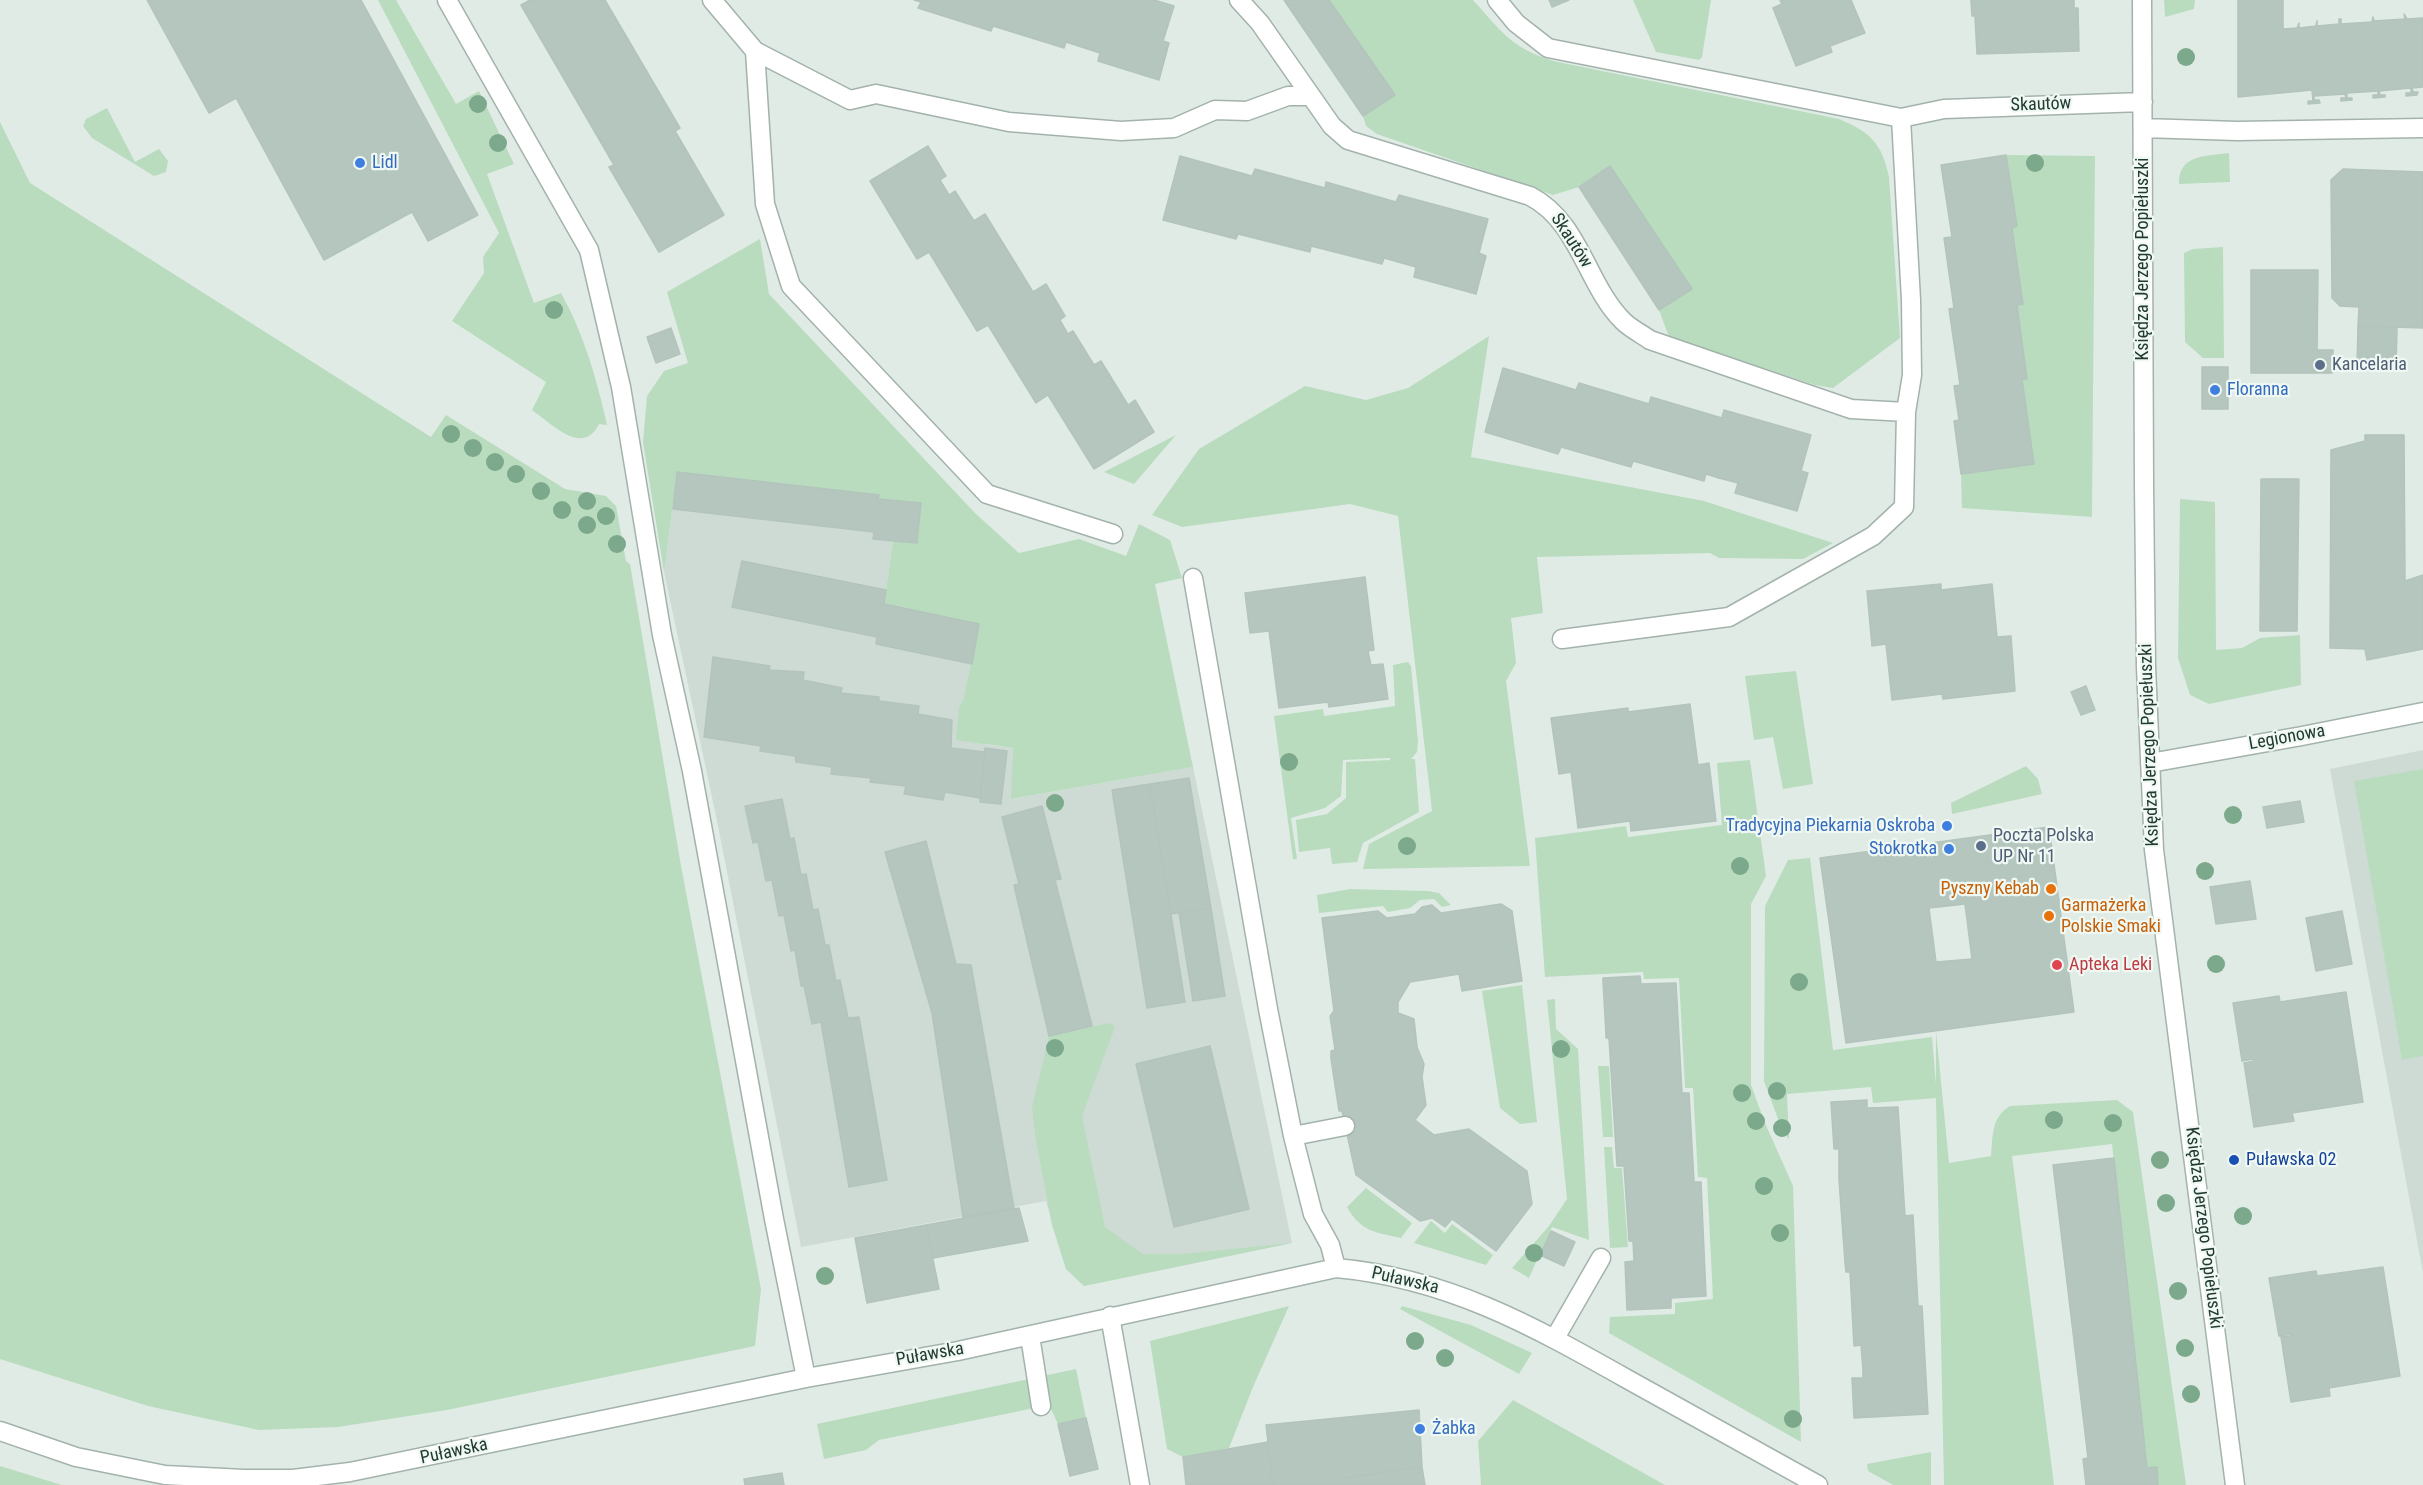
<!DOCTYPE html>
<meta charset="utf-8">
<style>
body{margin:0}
canvas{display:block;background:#e0ebe5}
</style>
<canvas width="2423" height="1485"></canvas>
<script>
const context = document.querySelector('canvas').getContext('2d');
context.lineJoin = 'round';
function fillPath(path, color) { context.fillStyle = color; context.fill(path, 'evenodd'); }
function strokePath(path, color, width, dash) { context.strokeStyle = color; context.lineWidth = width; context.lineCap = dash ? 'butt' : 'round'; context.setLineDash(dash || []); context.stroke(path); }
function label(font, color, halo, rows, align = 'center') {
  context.font = font + ' "Roboto Condensed",sans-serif'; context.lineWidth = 4.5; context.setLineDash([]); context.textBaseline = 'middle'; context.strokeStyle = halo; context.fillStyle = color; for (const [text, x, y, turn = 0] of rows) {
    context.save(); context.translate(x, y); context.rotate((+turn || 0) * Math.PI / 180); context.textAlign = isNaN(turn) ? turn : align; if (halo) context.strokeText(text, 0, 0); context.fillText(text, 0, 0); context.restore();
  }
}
fillPath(new Path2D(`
 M677 472 879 495 878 498 921 503 917 543 893 541 884 604 979 624 963 700 959 707 987 745 1013 748 1012 799 1193 767 1292 1243 1084 1286 1066 1269 1046 1201 801 1247 716 816 664 572Z
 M2423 750V1273L2330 769Z`), '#cedbd4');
fillPath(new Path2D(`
 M378 0H396L456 104 479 91 514 164 487 174 534 303 561 293C584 334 597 380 607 425L599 424C583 457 552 424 532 410L546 382 452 321 484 273 483 257 499 233Z
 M1329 0H1473C1502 32 1510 47 1553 61L1839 119C1870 132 1882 143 1889 177L1900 338 1833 388 1815 385 1669 337 1659 310 1692 289 1610 167 1579 187 1553 195 1377 134 1366 126 1363 116 1394 94Z
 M1633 0H1711L1702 57 1699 60 1656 52Z
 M2164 0H2195L2194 9 2165 17Z
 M107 108 135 162 159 149 168 161 166 172 154 176 92 138 83 126 86 119Z
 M0 122 30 183 431 437 446 415 565 489 606 496 616 506 626 561 630 564 681 866 761 1289 755 1346 447 1410 338 1427 259 1430 148 1406 0 1359Z
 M2229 153 2230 182 2179 184C2178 154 2207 156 2229 153Z
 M2006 155 2095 156 2092 517 1962 508 1961 474 2033 464 2022 379 2027 378 2017 305 2012 228 2016 226Z
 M760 239 769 294 975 513 1019 553 1079 539 1126 556 1139 524 1170 540 1182 578 1155 584 1193 767 1011 799 1013 748 956 740 959 707 963 700 979 624 884 604 893 541 917 543 921 503 878 499V495L677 472 664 572 643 442 647 396 664 371 688 363 667 292Z
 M2223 247 2224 358H2203L2185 342 2184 253 2193 249Z
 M1489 336 1471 457 1704 501 1833 543 1803 559 1719 558 1710 553 1537 557 1543 613 1511 618 1516 663 1506 681 1530 866 1363 869 1369 844 1432 811 1398 516 1350 504 1182 527 1152 515 1199 449 1305 386 1366 400 1408 388Z
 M1176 435 1134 484 1104 472Z
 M2180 499 2215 502 2216 650 2242 648 2260 638 2300 635 2301 685 2209 704 2190 695 2178 658Z
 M1408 662 1411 666 1418 741 1417 752 1411 759H1415L1419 812 1363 843 1357 862 1332 864 1330 848 1299 852 1296 820 1327 814 1346 798V762L1390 760V758L1343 760 1341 796 1325 808 1291 818 1297 859H1293L1274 716 1323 709 1324 716 1395 706 1393 665Z
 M1796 671 1813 784 1783 789 1773 737 1754 740 1745 676Z
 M1750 760 1766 876 1751 904V1085L1765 1123 1793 1186 1801 1442 1609 1333 1610 1317 1675 1314V1303L1713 1299 1707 1178 1698 1177 1693 1088H1685L1679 978 1644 979 1643 972 1545 977 1535 838 1626 826 1628 837 1722 825 1717 763Z
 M2026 766 2038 779 2042 794 1952 814 1951 803Z
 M2423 769V1056L2402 1060 2354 781Z
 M1810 858 1833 1050 1932 1037 1936 1084V1031L1949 1163 1991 1156C1993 1136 1991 1117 2010 1106L2117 1100 2133 1112 2186 1485H2158L2156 1467 2147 1468 2112 1144 2012 1156 2054 1485H1944L1936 1098 1873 1103 1871 1087 1787 1094 1789 1140 1778 1119 1764 1081 1765 906 1788 860Z
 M1350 889 1428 891 1439 893 1451 905 1442 907 1434 899 1420 900 1410 908 1388 912 1383 906 1319 913 1317 895Z
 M1522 985 1537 1122 1520 1124 1500 1108 1482 991Z
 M1555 999 1556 1029 1578 1049 1589 1240 1552 1227 1529 1278 1512 1268 1549 1226 1567 1199 1547 1000Z
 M1110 1023 1115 1027 1082 1116 1105 1227 1143 1254H1182L1292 1243 1084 1286 1066 1269 1052 1225 1036 1141 1032 1107 1049 1036Z
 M1598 1066H1609L1613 1137H1603Z
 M1604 1147H1612L1614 1168H1622L1628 1247 1610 1248Z
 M1366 1188 1412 1223 1401 1238C1375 1232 1361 1232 1347 1207Z
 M1431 1221 1445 1233 1452 1224 1493 1255 1486 1265 1414 1243Z
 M1289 1306 1253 1387 1229 1448 1183 1457 1167 1449 1150 1341Z
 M1402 1306 1471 1325 1532 1353 1519 1374 1400 1309Z
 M1076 1369 1086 1418 1058 1424 1049 1405 879 1440 866 1450 824 1459 817 1424Z
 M1513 1400 1665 1485H1481L1478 1441Z
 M1931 1452V1485H1893L1868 1471 1867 1464Z
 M0 1466 62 1485H0Z`), '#b9dcbf');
const building = new Path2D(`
 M147 0H361L478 215 428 241 412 212 324 260 236 98 209 113Z
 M530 0H605L680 128 675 131 724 215 659 252 609 167 614 165 521 5Z
 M914 0H1154L1174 6 1163 41 1169 43 1159 80 1098 61 1100 53 1097 52 1066 42 1064 48 993 26 991 31 918 8 921 2Z
 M1284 0H1329L1395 95 1363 116Z
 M1549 0H1569L1552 7Z
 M1780 0H1851L1865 33 1830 46 1832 52 1796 66 1773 8 1782 4Z
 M1971 0H2074V8H2078L2079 51 1977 54 1975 16H1972Z
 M2238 0H2283V29L2297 28 2299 23V28L2316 26 2317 21V26L2339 24V19H2341V24L2372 22 2373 17 2374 21 2405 19 2404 14 2407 19 2423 18V87L2412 88 2413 92H2418L2417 95 2406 96V93H2411V88L2379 91 2380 95H2385V97L2373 98V95H2378V91L2347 93V98H2352V100L2341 101V98H2346L2345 94 2314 96V100H2319L2320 103 2308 104V101H2313L2312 90 2238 97Z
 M928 146 946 176 940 180 949 195 955 191 974 221 985 214 1033 292 1046 284 1065 316 1060 320 1068 334 1073 331 1094 365 1101 361 1128 405 1135 400 1154 432 1094 469 1048 395 1036 403 988 325 977 331 929 252 917 259 870 181Z
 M2006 155 2017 226 2012 228 2023 304 2017 305 2027 379H2022L2034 464 1961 474 1954 421 1959 420 1954 386 1960 385 1949 309 1954 308 1944 238 1952 237 1941 165Z
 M1180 156 1252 176 1255 169 1325 188 1326 182 1396 202 1399 195 1488 219 1479 253 1486 256 1476 294 1414 277 1416 267 1384 258 1382 264 1311 246 1310 252 1238 234 1236 239 1163 220Z
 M1610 166 1692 289 1659 310 1579 187Z
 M2343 169 2423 172V328L2358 326 2359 307 2340 306 2332 298 2331 180Z
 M2251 270H2318L2317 350H2333L2332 373H2251Z
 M2358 326 2397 327 2396 367 2357 366Z
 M671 328 680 354 656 363 647 337Z
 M2202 367H2228V409H2202Z
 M1503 368 1576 390 1579 383 1649 404 1651 397 1722 418 1724 410 1811 435 1801 471 1808 473 1797 511 1735 493 1738 483 1719 478 1706 474 1704 481 1633 461 1631 467 1561 447 1558 454 1485 432Z
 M2365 435H2404L2405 581 2423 575V649L2367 660 2365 649 2330 648 2331 450 2365 441Z
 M677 472 879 495 878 499 921 503 917 543 873 539 874 532 673 509Z
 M2261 479H2299L2297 631H2260Z
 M742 561 886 590 884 604 979 624 972 664 876 644 877 637 732 607Z
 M1365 577 1374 650 1368 651 1369 656 1371 665 1383 664 1388 699 1329 707 1328 702 1279 708 1269 631 1250 633 1245 593Z
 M1941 584V590L1992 584 1997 637 2011 636 2015 691 1943 699 1942 694 1892 700 1886 644 1872 646 1867 591Z
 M713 657 770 666 769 670 804 672 803 680 842 688 841 693 879 697V701L919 706 918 714 952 720 951 748 985 752 980 798 945 792 943 800 904 794 906 786 870 782 871 778 831 774 832 767 796 762 795 756 760 751 761 746 704 737Z
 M2086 686 2095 710 2081 715 2071 692Z
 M1690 704 1698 765 1709 763 1716 821 1631 831 1630 821 1578 828 1571 772 1559 774 1551 718 1628 708V712Z
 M985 748 1007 751 1001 804 980 802Z
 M1189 778 1211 908 1171 914 1150 784Z
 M1150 784 1185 1002 1147 1008 1112 790Z
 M782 799 790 839 794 838 801 875 806 874 813 910 818 909 825 945H829L836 981 840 980 848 1018 859 1017 887 1180 849 1187 821 1022 812 1024 804 986H801L795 950 791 951 784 915 779 916 772 880 766 881 758 842 753 843 745 806Z
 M2300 801 2304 822 2267 828 2263 807Z
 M1042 806 1061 879 1055 880 1092 1026 1049 1036 1014 885 1019 884 1002 817Z
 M2049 827 2074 1012 1846 1043 1820 858ZM1965 904 1972 959 1936 962 1929 908Z
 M926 841 956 964 971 965 1014 1208 963 1217 932 1013 885 852Z
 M2250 881 2256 919 2216 924 2210 887Z
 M1501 904 1512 911 1522 981 1462 991 1459 974 1410 982 1398 1002V1013L1414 1019 1417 1047 1424 1064 1422 1077 1426 1105 1415 1120 1434 1135 1469 1129 1527 1171 1532 1204 1496 1251 1452 1219 1445 1227 1432 1218 1420 1221 1356 1175 1342 1111H1339L1331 1059V1051L1335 1050 1330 1016 1334 1011 1322 918 1378 911 1387 918 1415 914 1422 907 1432 905 1441 913Z
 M1211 908 1225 996 1193 1001 1179 913Z
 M2342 911 2352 964 2316 971 2306 918Z
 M1640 976 1641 984 1676 983 1682 1093H1689L1694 1182H1701L1706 1296 1671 1298V1308L1627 1310 1625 1262 1634 1261 1633 1241H1629L1624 1166H1617L1609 1038H1606V1035L1603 981V978Z
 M2346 992 2363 1102 2292 1113 2294 1121 2254 1127 2244 1063 2254 1061 2253 1059 2242 1061 2233 1003 2279 996 2280 1002Z
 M1210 1046 1249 1209 1174 1227 1136 1064Z
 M1867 1100V1108L1898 1107 1905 1216 1913 1215 1918 1306H1922L1928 1414 1854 1418 1852 1378H1863V1370L1861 1345 1854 1346 1850 1272H1846L1845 1263 1839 1180V1149H1834L1831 1102Z
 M2114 1158 2147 1468 2157 1467 2158 1485H2086L2083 1459 2088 1458 2053 1165Z
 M1019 1208 1028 1241 933 1258 926 1225Z
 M926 1225 939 1289 867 1303 855 1238Z
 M1551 1231 1575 1242 1564 1266 1540 1255Z
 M2383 1267 2400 1376 2329 1388 2330 1396 2291 1402 2281 1337 2290 1336V1334L2279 1336 2269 1278 2316 1271 2317 1276Z
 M1419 1410 1422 1467 1344 1478V1485H1273L1266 1425Z
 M1086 1418 1098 1469 1070 1476 1058 1424Z
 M1268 1442 1273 1485H1186L1183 1457Z
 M1422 1467 1425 1485H1344V1478Z
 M782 1473 784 1485H745L744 1479Z`);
fillPath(building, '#b5c6be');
strokePath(building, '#b2c4bc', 1.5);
const minor = new Path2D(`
 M447 0 589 250 621 387 662 635 692 771 774 1219 806 1378
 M712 0 755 51
 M1239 0 1260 23 1332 126 1348 140 1530 196C1580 222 1586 284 1623 321 1631 329 1642 334 1650 340L1851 409 1906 412
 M1497 0 1516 23 1548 48 1901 118 1944 109 2143 102
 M2142 0 2144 485 2146 667 2154 850 2235 1485
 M2143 128 2237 131 2423 128
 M1113 534 987 494 791 286 765 204 755 51 850 100 876 94 1009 122 1121 131 1174 128 1215 110 1247 111 1288 96H1310
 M1193 578 1268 1009 1293 1136 1313 1214 1330 1245 1336 1268
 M1562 639 1729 617 1873 536 1904 507 1906 412 1912 375 1911 300 1901 118
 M2150 763 2302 736 2423 712
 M1293 1136 1345 1126
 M1110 1316 1140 1485
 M1030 1336 1041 1406
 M1555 1338 1601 1258
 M0 1431 76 1457 165 1475 244 1479H293L350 1472 806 1378 958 1351 1336 1268C1447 1278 1531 1325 1627 1379 1691 1414 1754 1450 1818 1485`);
strokePath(minor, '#a3b3ac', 21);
strokePath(minor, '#fff', 18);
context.fillStyle = '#7ca88b';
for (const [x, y] of [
 [2186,57],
 [478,104],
 [498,143],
 [2035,163],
 [554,310],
 [451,434],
 [473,448],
 [495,462],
 [516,474],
 [541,491],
 [587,501],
 [562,510],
 [606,516],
 [587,525],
 [617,544],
 [1289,762],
 [1055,803],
 [2233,815],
 [1407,846],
 [1740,866],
 [2205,871],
 [2216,964],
 [1799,982],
 [1055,1048],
 [1561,1049],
 [1777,1091],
 [1742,1093],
 [2054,1120],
 [1756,1121],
 [2113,1123],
 [1782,1128],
 [2160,1160],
 [1764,1186],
 [2166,1203],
 [2243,1216],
 [1780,1233],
 [1534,1253],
 [825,1276],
 [2178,1291],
 [1415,1341],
 [2185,1348],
 [1445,1358],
 [2191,1394],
 [1793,1419]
]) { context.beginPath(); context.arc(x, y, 9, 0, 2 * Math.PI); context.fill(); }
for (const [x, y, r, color] of [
 [360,163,6,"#3f7fe0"],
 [2320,365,6,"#5c6f8a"],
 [2215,390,6,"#3f7fe0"],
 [1947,826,6,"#3f7fe0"],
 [1981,846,6,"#5c6f8a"],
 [1949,849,6,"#3f7fe0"],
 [2051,889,6,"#e8710a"],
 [2049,916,6,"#e8710a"],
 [2057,965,6,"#e0444e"],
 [2234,1160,6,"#1a4fb4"],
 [1420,1429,6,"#3f7fe0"]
]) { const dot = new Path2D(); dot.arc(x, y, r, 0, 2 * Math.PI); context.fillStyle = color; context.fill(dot); strokePath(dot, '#f0f8f3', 2); }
label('18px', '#213b32', '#f0f8f3', [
 ["Skautów",2041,105,-2],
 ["Skautów",1571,241,57],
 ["Księdza Jerzego Popiełuszki",2143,259,-90],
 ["Legionowa",2287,738,-10],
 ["Księdza Jerzego Popiełuszki",2150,745,-92],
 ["Księdza Jerzego Popiełuszki",2203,1228,83],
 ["Puławska",1405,1281,13],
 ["Puławska",930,1355,-10],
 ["Puławska",454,1452,-12]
]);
label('18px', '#366cbe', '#f0f8f3', [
 ["Lidl",372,163],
 ["Floranna",2227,390],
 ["Tradycyjna Piekarnia Oskroba",1935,826,"right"],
 ["Stokrotka",1937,849,"right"],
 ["Żabka",1432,1429]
], 'left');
label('18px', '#4e5e75', '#f0f8f3', [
 ["Kancelaria",2332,365],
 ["Poczta Polska",1993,836],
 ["UP Nr 11",1993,857]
], 'left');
label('18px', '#c56008', '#f0f8f3', [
 ["Pyszny Kebab",2039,889],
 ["Garmażerka",2061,906,"left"],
 ["Polskie Smaki",2061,927,"left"]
], 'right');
label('18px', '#be3a42', '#f0f8f3', [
 ["Apteka Leki",2069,965]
], 'left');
label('18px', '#164399', '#f0f8f3', [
 ["Puławska 02",2246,1160]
], 'left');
</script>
